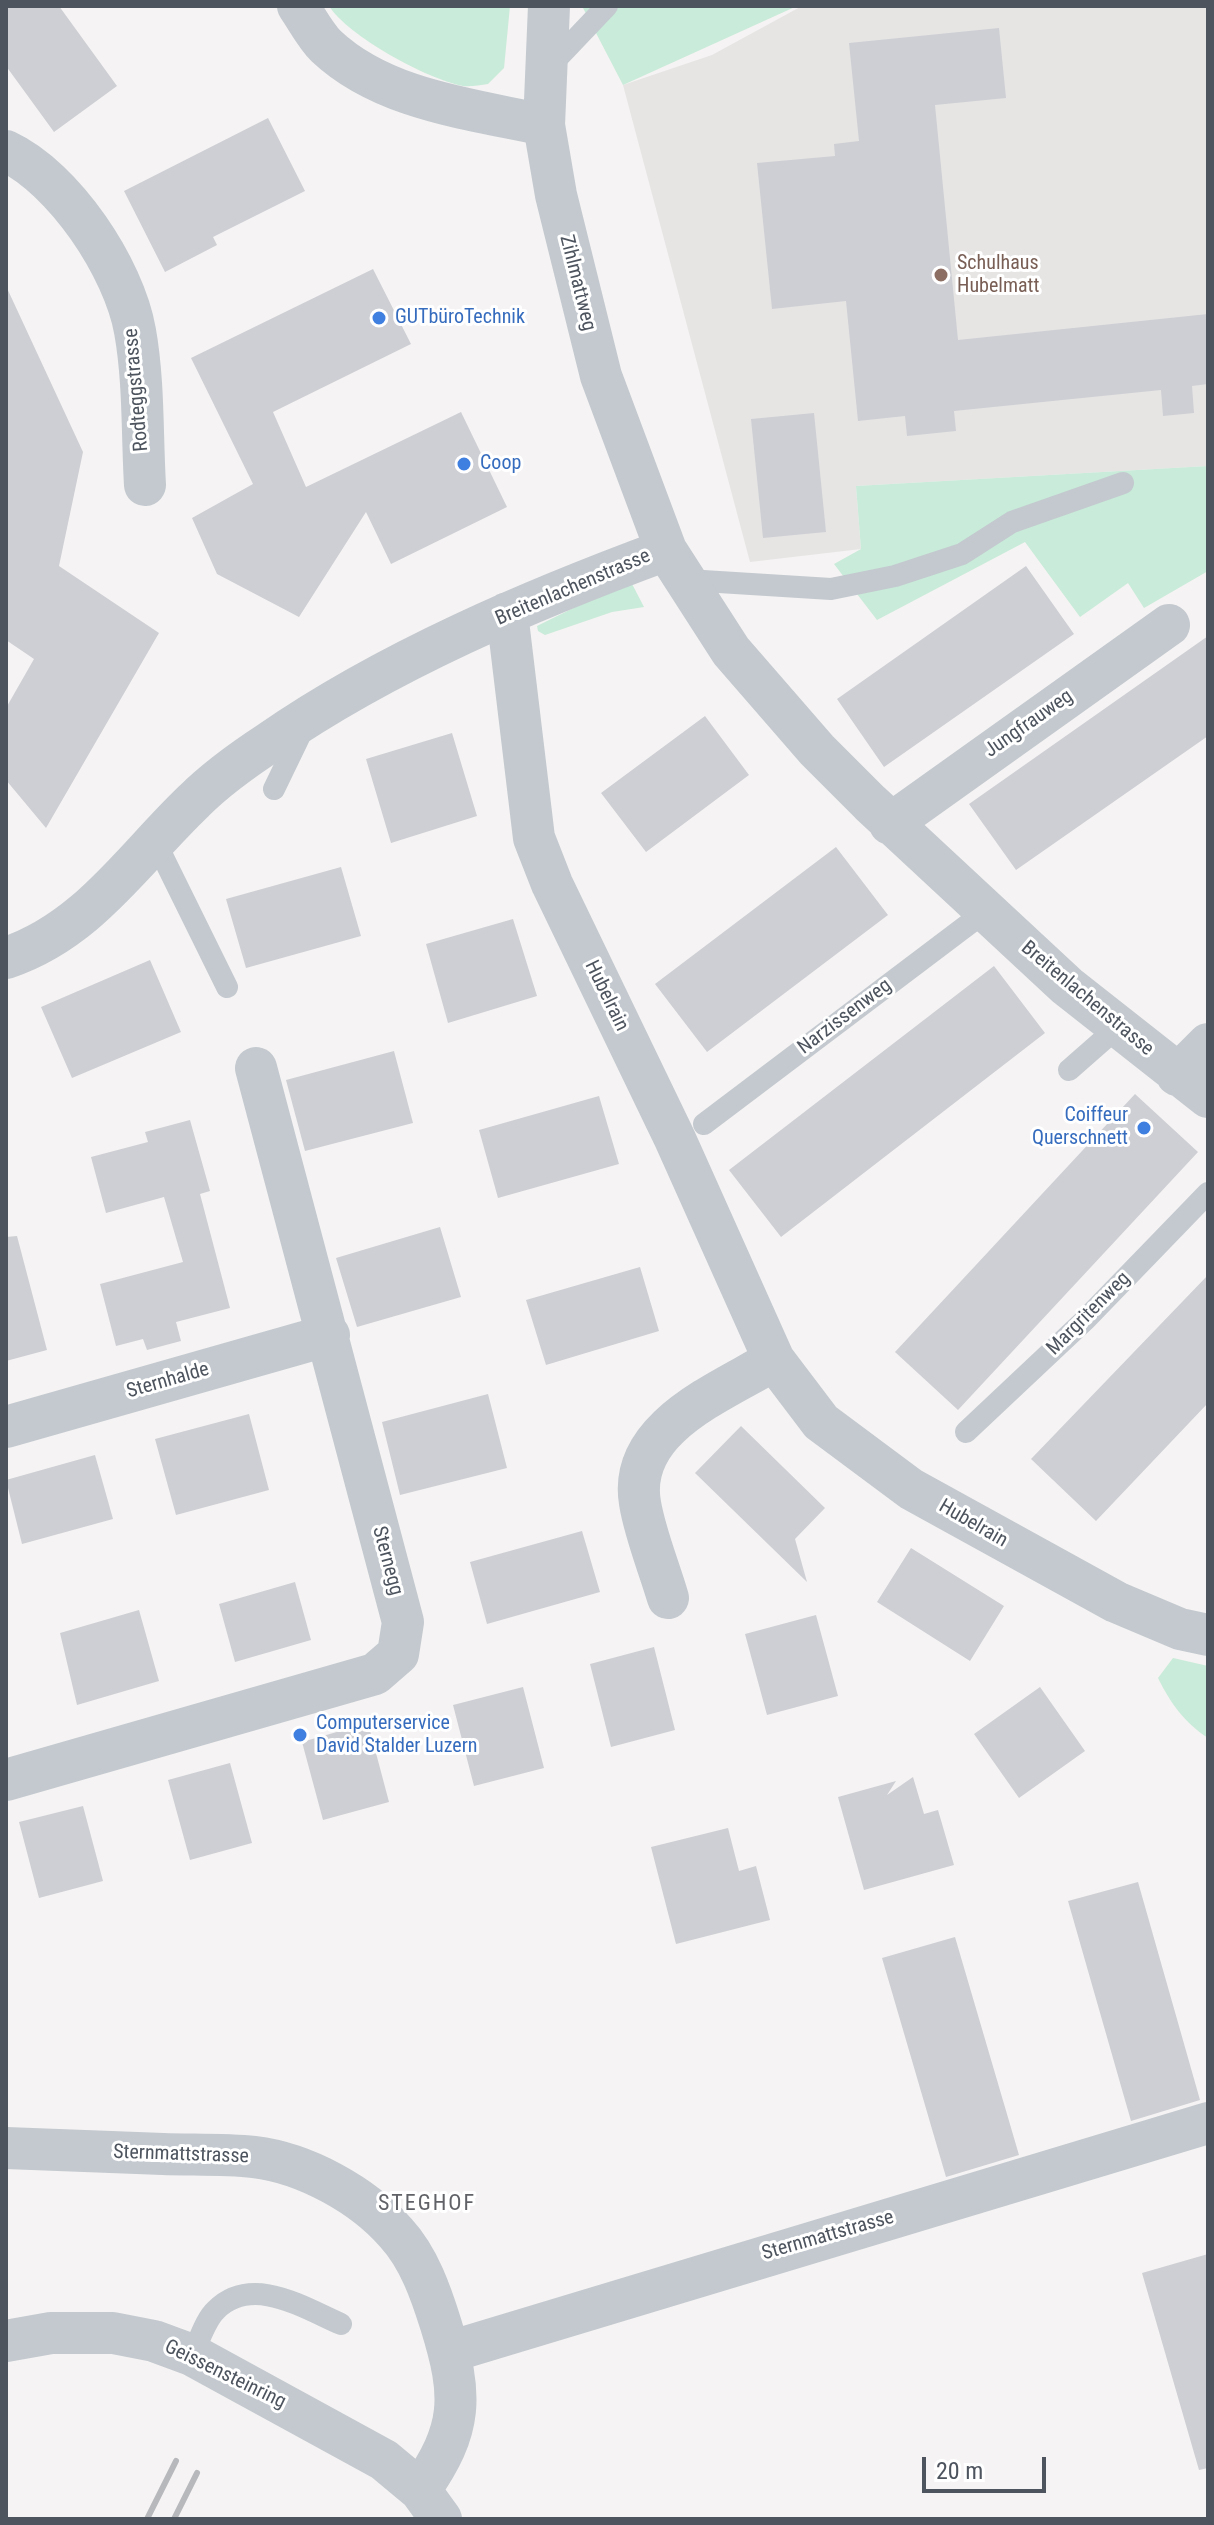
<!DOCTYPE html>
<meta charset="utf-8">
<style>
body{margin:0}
#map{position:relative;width:1214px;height:2525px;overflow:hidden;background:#f5f3f3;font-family:"Roboto Condensed",sans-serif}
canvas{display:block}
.frame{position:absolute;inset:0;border:8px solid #4d545e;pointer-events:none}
.scale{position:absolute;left:922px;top:2457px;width:124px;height:36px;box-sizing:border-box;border:4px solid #4d545e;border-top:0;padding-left:10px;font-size:24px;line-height:28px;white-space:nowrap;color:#4d545e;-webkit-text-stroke:6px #fff;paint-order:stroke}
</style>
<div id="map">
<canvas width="1214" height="2525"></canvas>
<div class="frame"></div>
<div class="scale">20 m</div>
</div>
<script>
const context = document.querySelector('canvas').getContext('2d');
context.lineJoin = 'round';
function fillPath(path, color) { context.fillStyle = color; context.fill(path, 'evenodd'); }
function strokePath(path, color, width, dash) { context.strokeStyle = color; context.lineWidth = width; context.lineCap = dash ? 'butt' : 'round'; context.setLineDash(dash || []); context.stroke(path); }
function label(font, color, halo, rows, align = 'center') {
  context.font = font + ' "Roboto Condensed",sans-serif'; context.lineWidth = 6; context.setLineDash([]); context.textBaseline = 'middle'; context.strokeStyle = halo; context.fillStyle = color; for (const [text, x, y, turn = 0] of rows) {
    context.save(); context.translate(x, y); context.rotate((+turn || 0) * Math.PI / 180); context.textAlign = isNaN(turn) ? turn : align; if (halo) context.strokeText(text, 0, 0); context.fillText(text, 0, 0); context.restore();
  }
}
fillPath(new Path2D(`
 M802 6H1208V466L856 486 861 549 750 562 623 85 712 55Z`), '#e6e5e4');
fillPath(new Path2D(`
 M329 6H510L504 68 488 84C480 85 470 87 463 86 427 79 348 36 329 6Z
 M582 6H797L623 85Z
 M1208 466V571L1144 608 1128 583 1080 617 1025 542 877 620 834 564 861 549 856 486Z
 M630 580 644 607 612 612 545 635 538 631 537 626Z
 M1173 1658 1208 1666V1738C1184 1722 1171 1704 1158 1678Z`), '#c9ebd9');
fillPath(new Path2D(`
 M6 6H59L117 86 54 132 6 66Z
 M999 28 1006 98 935 105 958 340 1208 314V384L1192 386 1194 413 1163 416 1161 390 954 411 956 431 907 436 905 416 858 421 846 301 772 309 757 163 835 156 834 144 859 141 849 43Z
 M268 118 305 191 213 237 217 245 165 272 124 191Z
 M373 269 411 344 273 412 306 487 461 412 507 507 391 564 366 512 299 617 217 574 192 518 253 484 191 358Z
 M6 286 83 452 59 566 159 633 46 828 6 780V708L34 659 6 640Z
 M814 413 826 532 763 538 751 419Z
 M1026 566 1074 634 884 767 837 699Z
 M1208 636V736L1016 870 969 804Z
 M705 716 749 775 646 852 601 793Z
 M452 733 477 816 391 843 366 759Z
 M836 847 888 915 707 1052 655 984Z
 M341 867 361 936 246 968 226 899Z
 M513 919 537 996 448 1023 426 944Z
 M150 960 181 1032 72 1078 41 1007Z
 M994 966 1045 1033 781 1237 729 1170Z
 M394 1051 413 1123 305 1151 286 1080Z
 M1135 1094 1198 1152 958 1410 895 1352Z
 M599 1096 619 1164 498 1198 479 1130Z
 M190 1120 210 1191 200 1194 230 1308 176 1322 181 1341 147 1350 143 1339 116 1346 100 1284 183 1262 164 1197 106 1213 91 1157 148 1142 145 1132Z
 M440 1227 461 1297 357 1327 336 1258Z
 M17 1236 47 1350 6 1361V1237Z
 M640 1267 659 1331 546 1365 526 1300Z
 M1208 1275V1403L1096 1521 1031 1459Z
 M488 1394 507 1468 400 1495 382 1422Z
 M249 1414 269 1490 176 1515 155 1439Z
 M741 1426 825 1508 795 1539 807 1582 695 1473Z
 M95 1455 113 1519 22 1544 6 1480Z
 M582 1531 600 1592 487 1624 470 1562Z
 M911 1548 1004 1606 970 1661 877 1602Z
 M295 1582 311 1640 235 1662 219 1604Z
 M139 1610 159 1681 77 1705 60 1633Z
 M816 1615 838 1696 767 1715 745 1634Z
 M654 1647 675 1730 611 1747 590 1664Z
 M523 1687 544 1768 474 1786 453 1705Z
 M1040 1687 1085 1751 1019 1798 974 1734Z
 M368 1723 389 1802 323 1820 302 1742Z
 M230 1763 252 1843 190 1860 168 1780Z
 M913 1777 924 1814 938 1810 954 1865 864 1890 838 1797 896 1781 887 1795Z
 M83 1806 103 1881 39 1898 19 1822Z
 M728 1828 739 1871 756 1866 770 1920 676 1944 651 1847Z
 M1138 1882 1200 2100 1131 2121 1068 1901Z
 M955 1937 1019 2155 946 2177 882 1958Z
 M1208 2254V2468L1199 2470 1142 2273Z`), '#cecfd4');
strokePath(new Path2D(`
 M548 68 607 6
 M687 580 831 589 895 576 962 554 1012 522 1123 483
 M274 789 303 729
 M155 841 227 987
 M1069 1070 1118 1027
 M704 1124 986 911
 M966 1432 1085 1320 1208 1193
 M192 2355C199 2342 205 2320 216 2310 252 2274 304 2308 341 2324`), '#c3c9cf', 22);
strokePath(new Path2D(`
 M298 6C307 19 315 35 326 46 383 100 471 109 544 125
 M549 6 544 125 556 195 601 376 666 550 731 651 817 750 870 803 1067 986 1208 1097
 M6 151C64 178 124 268 135 331 144 381 142 435 145 485
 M507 613 534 838 552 884 675 1139 774 1360 821 1422 911 1489 1116 1602 1180 1629 1208 1635
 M890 824 1169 625
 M6 958C88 931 134 858 194 801 216 779 244 759 270 742 387 661 533 599 666 550
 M1177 1075 1208 1044
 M6 1427 329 1335
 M668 1598C659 1567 645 1534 640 1503 627 1427 722 1392 774 1360
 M6 1780 375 1674 398 1654 403 1622 256 1068
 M6 2148C58 2150 111 2152 163 2154 193 2155 225 2154 254 2157 305 2163 363 2195 396 2233 419 2258 431 2293 441 2325 463 2396 463 2429 420 2490
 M6 2341 51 2333H113L154 2341 192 2355 384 2460 420 2490 441 2519
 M449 2352 1208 2123`), '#c3c9cf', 42);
strokePath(new Path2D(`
 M147 2519 176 2461
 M174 2519 197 2473`), '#b6b8bc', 6);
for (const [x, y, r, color] of [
 [941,275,8,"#8d6e63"],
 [379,318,8,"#3f7fe0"],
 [464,464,8,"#3f7fe0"],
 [1144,1128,8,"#3f7fe0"],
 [300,1735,8,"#3f7fe0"]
]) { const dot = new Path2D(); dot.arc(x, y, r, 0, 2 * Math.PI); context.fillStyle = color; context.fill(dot); strokePath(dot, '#fff', 3); }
label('20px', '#785e54', '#fff', [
 ["Schulhaus",957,264],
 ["Hubelmatt",957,287]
], 'left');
label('20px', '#4d545e', '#fff', [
 ["Zihlmattweg",577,283,76],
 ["Rodteggstrasse",137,390,-95],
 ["Breitenlachenstrasse",573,588,-23],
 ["Jungfrauweg",1029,724,-35],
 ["Hubelrain",606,996,64],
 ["Breitenlachenstrasse",1087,999,40],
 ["Narzissenweg",845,1017,-37],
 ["Margritenweg",1089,1314,-45],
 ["Sternhalde",168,1381,-16],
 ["Hubelrain",973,1524,30],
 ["Sternegg",387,1561,75],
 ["Sternmattstrasse",181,2155,2],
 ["Sternmattstrasse",828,2236,-16],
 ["Geissensteinring",225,2375,26]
]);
label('20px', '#366cbe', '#fff', [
 ["GUTbüroTechnik",395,318],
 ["Coop",480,464],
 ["Coiffeur",1128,1116,"right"],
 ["Querschnett",1128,1139,"right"],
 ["Computerservice",316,1724],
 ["David Stalder Luzern",316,1747]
], 'left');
context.letterSpacing = '2px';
label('22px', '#606267', '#fff', [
 ["STEGHOF",427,2204]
]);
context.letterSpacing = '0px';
</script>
